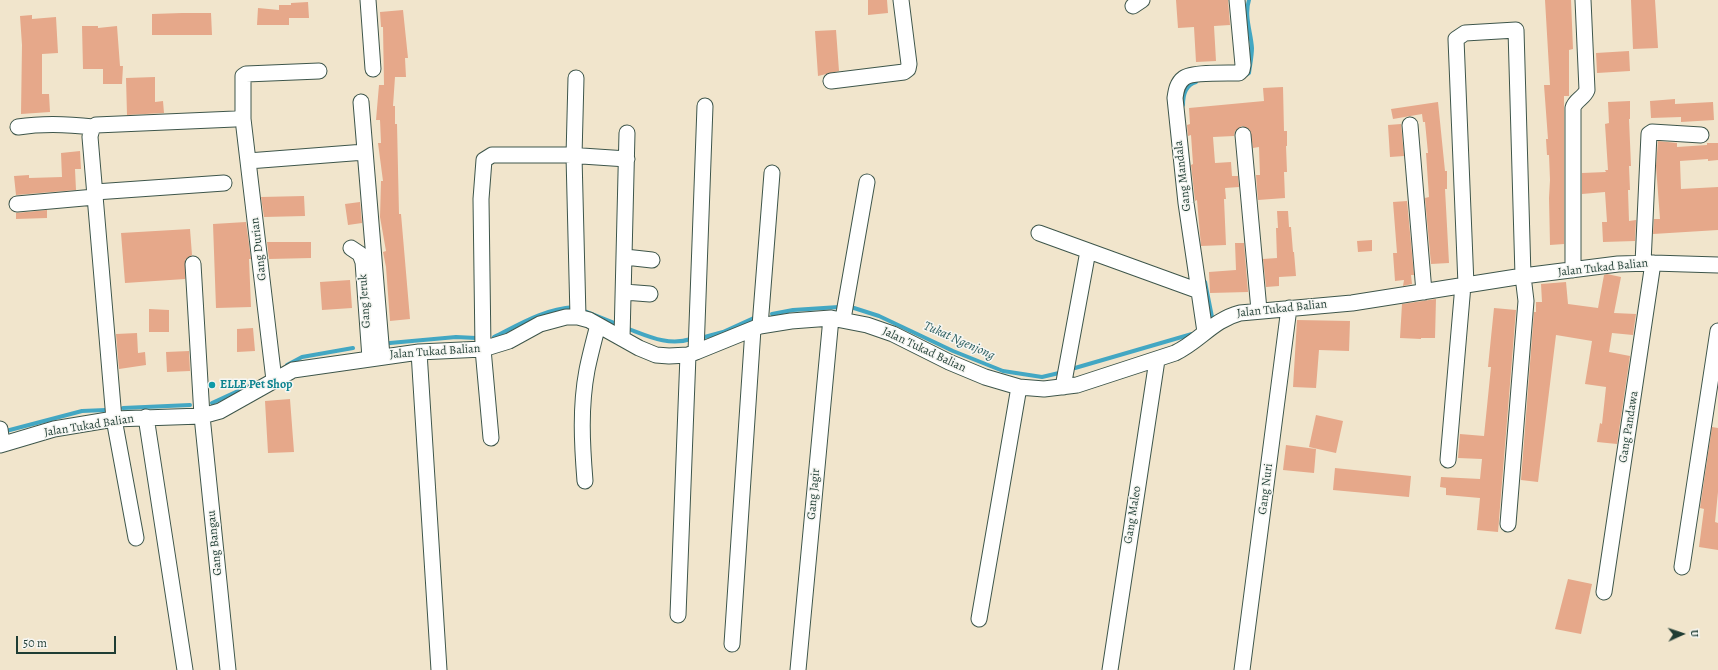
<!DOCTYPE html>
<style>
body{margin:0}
#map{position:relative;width:1718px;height:670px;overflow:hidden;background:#f1e5cc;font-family:Alegreya,serif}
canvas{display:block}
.north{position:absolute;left:1662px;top:614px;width:40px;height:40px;-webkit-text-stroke:3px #f6f6f2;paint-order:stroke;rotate:87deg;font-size:11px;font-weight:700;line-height:16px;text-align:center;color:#1f3d34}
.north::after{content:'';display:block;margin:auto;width:14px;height:18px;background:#1f3d34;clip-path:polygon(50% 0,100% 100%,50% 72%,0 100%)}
.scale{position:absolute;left:16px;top:636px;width:100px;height:18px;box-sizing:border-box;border:2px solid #1f3d34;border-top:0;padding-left:5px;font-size:12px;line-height:14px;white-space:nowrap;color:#1f3d34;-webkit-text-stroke:3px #f6f6f2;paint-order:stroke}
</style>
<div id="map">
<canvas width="1718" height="670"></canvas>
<div class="north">U</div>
<div class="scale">50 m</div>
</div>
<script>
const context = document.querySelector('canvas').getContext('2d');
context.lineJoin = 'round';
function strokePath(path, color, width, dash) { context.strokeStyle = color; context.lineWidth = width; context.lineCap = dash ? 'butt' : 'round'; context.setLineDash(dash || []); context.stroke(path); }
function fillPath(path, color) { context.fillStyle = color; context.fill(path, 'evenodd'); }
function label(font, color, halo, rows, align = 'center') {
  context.font = font + ' Alegreya,serif'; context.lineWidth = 3; context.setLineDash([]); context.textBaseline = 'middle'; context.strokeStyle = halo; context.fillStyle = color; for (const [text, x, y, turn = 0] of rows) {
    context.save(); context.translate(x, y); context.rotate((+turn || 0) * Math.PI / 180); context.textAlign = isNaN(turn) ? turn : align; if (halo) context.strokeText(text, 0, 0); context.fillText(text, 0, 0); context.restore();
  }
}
strokePath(new Path2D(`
 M1244 76 1249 73C1250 65 1252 56 1252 48 1251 32 1244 16 1249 0
 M1183 105C1183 95 1185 85 1196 82
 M1205 282 1212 317 1207 322
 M854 308 879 316 953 351 1003 371 1042 377 1059 373
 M582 310 617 324
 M772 314 793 310 839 307
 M629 329C650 337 669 346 691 339
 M494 337C520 324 544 309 574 307
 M701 338 723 332 756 317
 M390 343 456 337 476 338
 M287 365 302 357 353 348
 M1075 368 1192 334
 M212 403 251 385
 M123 408 190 405
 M6 431 82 411 106 410`), '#43a7c3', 4);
fillPath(new Path2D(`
 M868 0H887L888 13 868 15Z
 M1176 0H1228L1230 25 1214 26 1216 61 1196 62 1194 27 1178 28Z
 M1545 0H1571L1573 49 1569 50V96H1564V244L1550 245 1549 198 1550 180 1549 155H1547L1546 139H1548L1544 85H1550Z
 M1631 0H1655L1658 48 1633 49Z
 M308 2 309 18H289V25H257L258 8 279 10V5H291V3Z
 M403 10 408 58H405L406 77H395L393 106H395V124H397L399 214H401L410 319 390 321 386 267 383 252 386 251 380 217 381 181H383L378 143H381L380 120H376L379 85H384L383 27H381L380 12Z
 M182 13H211L212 35H152V14Z
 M32 15V19L56 17 58 53 42 54V94H49L50 112 21 114 22 45 20 16Z
 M82 26H98V28L117 26 120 66H123L122 84H103V69H83Z
 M836 30 839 71 818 76 815 31Z
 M1629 51 1630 71 1597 73 1596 53Z
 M155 77V102L163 101 164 113 127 115 126 78Z
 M1283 87 1284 131H1287V146H1286L1287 172H1284L1285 198 1258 200 1256 175H1260L1259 147 1253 148 1250 130 1242 126 1235 131 1234 136 1213 137 1215 163 1231 162 1232 176H1238L1239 187 1225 188 1226 199H1224L1226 245 1201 246 1197 200 1195 201 1191 165 1193 164 1191 135 1188 136 1187 125 1190 124 1189 108 1264 101 1263 88Z
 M1675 99V104L1713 102 1714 120 1681 122V117L1651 118 1650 101Z
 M1630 101V119H1629L1631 166H1629L1630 190H1628L1629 221 1636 220 1635 241 1603 242 1602 222H1607L1605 192 1582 194V173L1606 172 1605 170H1608L1605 124 1609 123 1608 102Z
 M1438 102 1445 171H1447V189H1445L1449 263 1431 264 1425 198 1429 197 1426 153H1428L1425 122H1423L1422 114 1393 119 1391 109Z
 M1401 124 1404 156 1390 157 1388 125Z
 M1658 141 1677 143V147L1707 145V143H1718V160L1708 161V159L1680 161 1681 189 1718 187V230L1653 234 1654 219H1660L1656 166Z
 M80 151 81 169H75L76 190 16 195 14 176 29 175V178L62 177 61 153Z
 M304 196 305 216 264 217 261 197Z
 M1407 201 1414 275H1411L1412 284 1403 286 1404 280 1395 281 1393 253H1397L1393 202Z
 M360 202 362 223 348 225 345 204Z
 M47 210V218L16 219V213Z
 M1277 211H1288L1289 227H1291L1293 252H1294L1296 276 1279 277V286L1266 287 1263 259 1277 258 1276 228H1278Z
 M246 222 251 259H249L251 307 216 308 213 224Z
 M190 229 192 255 185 260V279L125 283 121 233Z
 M1372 240V251L1358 252 1357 241Z
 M267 242H311V258L269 259Z
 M1235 243H1244L1248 292 1210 293 1209 272 1236 270Z
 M1607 274 1621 277 1614 313 1636 314 1633 335 1612 333 1609 352 1630 356 1617 444 1597 442 1600 423 1602 424 1606 387 1585 384 1592 341 1556 335 1538 482 1521 480 1534 312H1536V302H1542L1541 284 1566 282 1568 304 1598 308 1604 275Z
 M350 280 352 308 322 310 320 282Z
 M1436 299 1435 338H1421V339L1400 338 1402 304Z
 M1494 308 1516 310 1498 532 1477 530 1480 498 1446 495V488L1440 487 1441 477 1480 479 1482 459 1458 458 1460 434 1484 436 1491 367H1488Z
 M149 309 169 310V332H149Z
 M1297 320 1350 321 1349 351 1319 350 1316 388 1293 387Z
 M253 328 255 351 237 352V329Z
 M137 333 138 353 145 352 146 365 119 369 116 334Z
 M189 351 190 371 167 372 166 352Z
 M290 399 294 452 268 453 265 401Z
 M1316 415 1343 421 1336 453 1309 447Z
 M1712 427 1718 428V492L1715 522 1718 523V550L1699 547 1704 509 1700 508Z
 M1286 445 1316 449 1314 473 1283 470Z
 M1335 468 1411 476 1409 497 1333 490Z
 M1568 579 1592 584 1581 634 1555 629Z`), '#e6a88a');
const minor = new Path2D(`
 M368 0 373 69
 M1133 6 1142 0
 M576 78 574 156 578 317
 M831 81 904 72 908 69 909 64 901 0
 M361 102 382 356
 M1410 125 1424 292
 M18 127C43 123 68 124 93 127
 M1243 135 1259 310
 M248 161 365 152
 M95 192 224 183
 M17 204 95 197
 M1039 233 1199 291
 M351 248 360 254 363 262 370 358
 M625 257 652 260
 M1643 263 1649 134 1652 132 1701 135
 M193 264 202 416 228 670
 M1573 270V108C1575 100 1584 98 1587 90L1583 0
 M1466 285 1456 39 1465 33 1516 30 1523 276 1526 301 1508 524
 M624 292 650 294
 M843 319 867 182
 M760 326 772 173
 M1205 332 1186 203 1175 98C1176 91 1177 83 1184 78 1191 72 1228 73 1239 73L1242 70 1243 65 1237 0
 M622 338 627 133
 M419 352 439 670
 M696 352 705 106
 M274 380 243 119V76L246 74 319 71
 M1063 387 1088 251
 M146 417 185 670
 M0 429 2 444
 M491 438 483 349 481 199 484 160 492 155H567L627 159
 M0 445 54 429 114 419 202 416 220 411 293 370 419 352 483 349 509 341 540 324 566 317H578L589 320 639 348 656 355 669 356 688 355 696 352 760 326 791 321 831 318 867 325 893 334 949 362 985 377 1019 387 1044 389 1077 385 1175 353C1200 341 1213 320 1240 313L1352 303 1523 276 1618 264 1653 263 1718 265
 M1448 460 1463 285
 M585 481C582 444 580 407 587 370 590 355 594 340 598 325
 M136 538 114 419 90 137C91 132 91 128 96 125L235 119
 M1682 567 1718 331
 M1604 592 1653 263
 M678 615 688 355
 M979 619 1019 387
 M732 644 753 329
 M798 670 831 318
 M1110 670 1157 360
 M1242 670 1289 308`);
strokePath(minor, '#3e564b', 17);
strokePath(minor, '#fff', 15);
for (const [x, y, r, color] of [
 [212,385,4,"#0f9aa8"]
]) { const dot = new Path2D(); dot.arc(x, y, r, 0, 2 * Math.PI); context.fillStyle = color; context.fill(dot); strokePath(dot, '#f6f6f2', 1.5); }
label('12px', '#1f3d34', '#f6f6f2', [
 ["Gang Mandala",1183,176,-97],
 ["Gang Durian",259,249,-97],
 ["Jalan Tukad Balian",1603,268,-6],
 ["Gang Jeruk",365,301,-94],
 ["Jalan Tukad Balian",1282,309,-6],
 ["Jalan Tukad Balian",924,350,25],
 ["Jalan Tukad Balian",435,352,-4],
 ["Jalan Tukad Balian",89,426,-9],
 ["Gang Pandawa",1629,427,-81],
 ["Gang Nuri",1266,489,-83],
 ["Gang Jagir",814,494,-85],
 ["Gang Maleo",1133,515,-81],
 ["Gang Bangau",215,543,-96]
]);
label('bold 12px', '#0d838f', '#f6f6f2', [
 ["ELLE Pet Shop",220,385]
], 'left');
label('italic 13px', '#2a5d5f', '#f6f6f2', [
 ["Tukat Ngenjong",959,341,24]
]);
</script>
